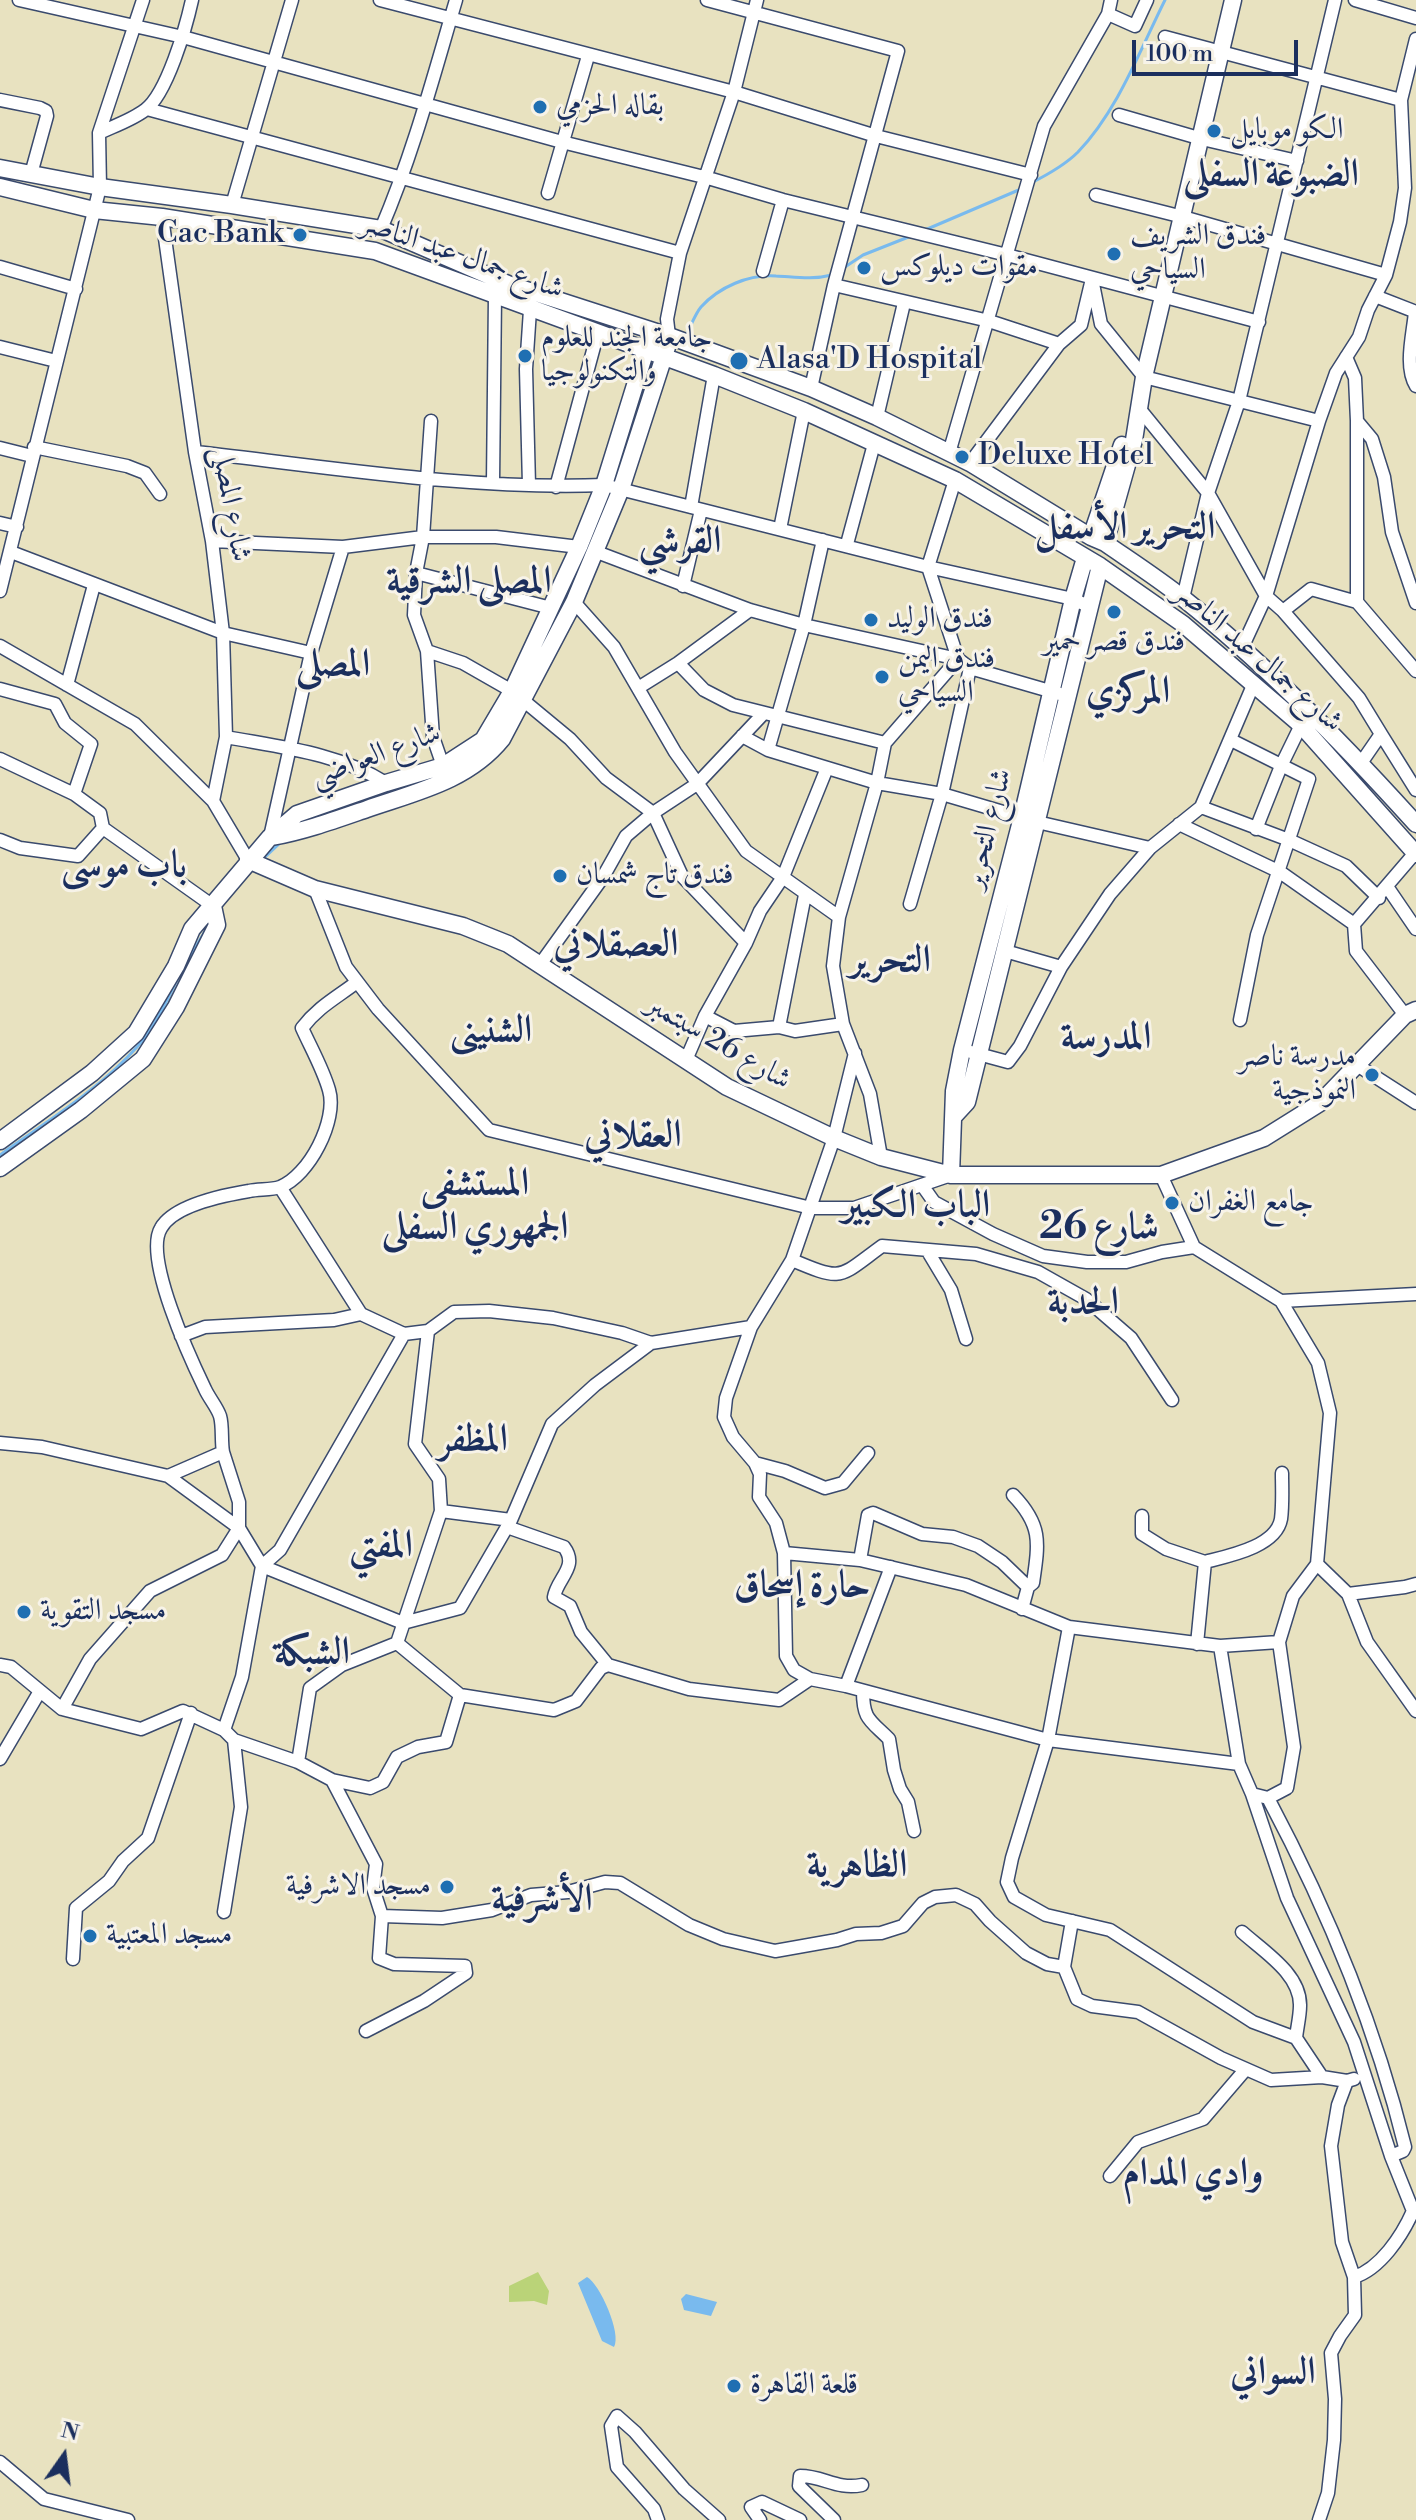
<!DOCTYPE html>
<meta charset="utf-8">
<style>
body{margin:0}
#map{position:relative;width:1416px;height:2520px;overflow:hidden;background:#e8e2c0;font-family:"Libre Bodoni",serif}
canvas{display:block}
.north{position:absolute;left:24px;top:2416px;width:80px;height:80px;-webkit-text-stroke:6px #f7f3e8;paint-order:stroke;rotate:14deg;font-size:22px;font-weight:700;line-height:32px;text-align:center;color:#1b2f5e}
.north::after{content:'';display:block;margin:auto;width:28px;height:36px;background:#1b2f5e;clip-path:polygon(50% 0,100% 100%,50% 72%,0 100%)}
.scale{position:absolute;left:1132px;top:40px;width:166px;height:36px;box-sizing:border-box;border:4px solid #1b2f5e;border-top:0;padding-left:10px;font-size:24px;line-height:28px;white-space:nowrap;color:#1b2f5e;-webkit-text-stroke:6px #f7f3e8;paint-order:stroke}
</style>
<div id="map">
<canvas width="1416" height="2520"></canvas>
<div class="north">N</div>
<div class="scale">100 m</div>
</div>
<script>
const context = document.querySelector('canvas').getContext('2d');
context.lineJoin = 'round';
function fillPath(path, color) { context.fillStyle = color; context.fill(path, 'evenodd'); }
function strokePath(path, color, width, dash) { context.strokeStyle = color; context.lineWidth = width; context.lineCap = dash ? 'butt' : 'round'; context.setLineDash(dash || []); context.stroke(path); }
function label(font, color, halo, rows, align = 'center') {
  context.font = font + ' "Libre Bodoni",Amiri,serif'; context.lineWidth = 6; context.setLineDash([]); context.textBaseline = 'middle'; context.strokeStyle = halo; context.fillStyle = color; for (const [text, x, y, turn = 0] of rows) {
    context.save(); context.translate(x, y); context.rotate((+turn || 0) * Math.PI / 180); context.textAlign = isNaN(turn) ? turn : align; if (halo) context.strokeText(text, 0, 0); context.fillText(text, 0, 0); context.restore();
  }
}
fillPath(new Path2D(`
 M538 2272 549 2291 547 2305 534 2301 509 2302V2286Z`), '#bad378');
fillPath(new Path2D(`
 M587 2277C600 2284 622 2334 614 2347L602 2341 578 2283Z
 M686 2294 717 2302 711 2316 684 2310 681 2299Z`), '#79baee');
strokePath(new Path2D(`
 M1031 183C1047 175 1065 165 1078 152 1118 110 1139 52 1165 0
 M925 230 1021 189
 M842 269 863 255 911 236
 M686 335C691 326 695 314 701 307 719 287 749 274 776 276 796 277 812 280 832 275
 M562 607 575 578
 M263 859 281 842
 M187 961 210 923
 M0 1155C46 1122 99 1090 137 1047 155 1027 166 1002 178 978`), '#79baee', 3);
const minor = new Path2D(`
 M19 0 183 37 562 142 708 178 783 200 1007 255 1259 322
 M380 0 734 92 876 136 1031 175
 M707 0 898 51 834 285 811 388
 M1355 0 1416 18
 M1108 14 1135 26 1147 0
 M1165 37 1401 100
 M0 100 40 108 46 111 47 116 31 174
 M147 109 680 253
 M1119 115 1202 139 1297 161
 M99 133C114 126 132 120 145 110 167 94 186 27 192 0
 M548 193 588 56
 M1096 195 1183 217 1386 275
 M232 205 292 0
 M162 217 195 452 212 541 223 633 226 737 213 801
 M381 229C413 154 433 78 456 0
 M0 267 76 289
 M763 271 783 200
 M1092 279 1101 324 1144 377 1319 421
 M834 285 989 321 1059 344
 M1375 296 1416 312
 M1415 312C1413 334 1404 367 1416 386
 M669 336 667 319 680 253 734 92 757 0
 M0 347 56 361
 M1346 357 1355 378 1357 421 1372 439 1384 477 1392 532 1416 603
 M1138 407 1208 493 1266 596 1283 611 1359 698 1381 734 1361 763
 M877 417 904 303
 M431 421 423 537 416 573 414 615 427 651 433 737 443 766
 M34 447 127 466 145 473 160 494
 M0 448 32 456
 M195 452C330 467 468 490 604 485L928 567 1073 599 1090 607
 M949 453 1044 126 1108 14 1111 0
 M970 463 1059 344 1081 325 1091 283
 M493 482 495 295
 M529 485 526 369 530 310
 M556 487 598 332
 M691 507 714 375
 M0 523 17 527
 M780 529 804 411
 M212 541 343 547 423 537H496L579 547
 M847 544 874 444
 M594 551 750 610 804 625 958 659 970 668 1067 696
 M11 552 223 633 311 653
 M416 573 551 608
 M683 586 701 510
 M0 591 100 187 99 133 143 0
 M1183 598 1208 493 1239 401 1335 0
 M574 602 614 647 675 752 746 851 839 917
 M1357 602V421
 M1283 611 1311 589 1357 602 1416 671
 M0 646 135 724 213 801 248 860
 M1242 648 1266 596 1319 421 1336 373 1359 337 1368 310 1386 275 1400 222 1405 188 1401 100 1416 39
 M427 651 463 663 512 691 570 739 606 778 653 813 682 876 746 943
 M678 663 704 690 733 705 885 743
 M67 685 94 585
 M638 688 678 663 750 610
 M0 689 55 704 65 723 91 744 74 794
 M1381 734 1416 790
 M742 736 768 750 877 783 942 794 1037 822 1150 848
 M226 737C279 747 339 753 386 783
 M1231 740 1309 779 1257 935 1240 1020
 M768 750 804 625 823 540
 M0 759 74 794 100 813 103 828 213 906
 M1201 807 1289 840 1346 866 1379 898
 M1179 824 1280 872 1354 924
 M1256 829 1281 766 1301 725
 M270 837 311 653 343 547
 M0 840 20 848 78 856 103 828
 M1388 888 1416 929
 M315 889 346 967 378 1009 489 1130 811 1208H854L951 1175
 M910 904 942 794 970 668
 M1005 951 1061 967
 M539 966 603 877 626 836 653 813 697 784 764 713
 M1405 1015 1356 951 1354 924 1415 853
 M705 1016 734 1031 779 1027 795 1031 843 1024
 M779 1027 805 895
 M971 1052 1008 1062 1020 1046 1061 967 1110 894 1150 848 1201 807 1254 683
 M686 1060 705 1016 746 943 760 911 783 877 827 768
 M1357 1065 1416 1103
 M881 1157 870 1094 843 1024 833 966 839 917 877 783 885 743 958 659 928 567 955 480
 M1161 1175 1194 1247 1281 1301 1318 1363 1330 1413 1317 1564 1293 1596 1279 1642 1294 1747 1287 1788 1268 1798 1252 1794
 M922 1185 934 1202 993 1234 1043 1256 1087 1262H1126L1162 1252 1194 1247
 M280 1187 361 1314
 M927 1250 951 1290 966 1339
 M792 1260C844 1282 838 1278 882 1246L976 1254 1038 1272 1086 1299 1131 1338 1172 1400
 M1281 1301 1416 1294
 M751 1327 726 1398 724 1417 733 1437 755 1463 760 1474 759 1497 776 1523 784 1553 786 1656 794 1670 810 1679
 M181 1336 205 1327 334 1320 361 1314 404 1334
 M0 1443 42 1447 168 1476 239 1528V1502L223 1452 168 1476
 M223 1452C221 1441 223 1426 220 1416 217 1407 209 1398 205 1389 191 1360 143 1257 161 1228 174 1205 225 1195 249 1191 259 1189 271 1190 280 1187 309 1176 338 1120 329 1090 323 1069 311 1048 302 1028 318 1007 336 998 357 982
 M755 1463 785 1471 825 1488 843 1483 868 1453
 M1013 1495C1042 1525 1039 1542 1033 1583L1028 1587
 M441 1511 511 1520
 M1142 1516V1534L1166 1549 1205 1562
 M507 1527 564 1547C579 1567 557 1578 554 1597L570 1606 581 1632 608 1665
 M784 1553 860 1560 966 1585 1069 1627 1220 1646 1279 1642
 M860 1560 868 1515 873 1513 922 1534 953 1537 978 1546 1002 1562 1028 1587 1022 1609
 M1317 1564 1348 1594 1405 1587 1416 1584
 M1348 1594 1367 1642 1416 1711
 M1069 1627 1048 1740 1012 1858 1007 1882 1014 1897 1046 1915 1110 1930 1253 2022 1296 2038 1322 2077
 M397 1643 460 1695
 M1197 1644 1205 1562C1228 1556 1276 1547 1281 1519 1283 1504 1282 1488 1282 1473
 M1220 1646 1239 1764 1252 1794 1287 1898 1354 2042 1391 2156 1413 2211
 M0 1665 11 1667 62 1709 141 1729 183 1711 224 1730 242 1677 262 1566 280 1550 404 1334 428 1331 454 1312 489 1311 553 1318 622 1333 651 1343
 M846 1686 891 1567
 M863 1691C863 1720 870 1720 889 1739L894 1770 900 1789 908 1802 914 1831
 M62 1709 90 1659 150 1591 222 1555 239 1528 262 1566 403 1623 460 1608 511 1520 552 1424 595 1385 651 1343 751 1327 792 1260 834 1138 855 1053
 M224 1730 234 1740 298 1762 332 1780 370 1788 383 1782 397 1757 418 1747 446 1742 460 1695 554 1710 576 1701 601 1668 608 1665 689 1689 779 1700 810 1679 846 1686 1048 1740 1239 1764
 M0 1759 40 1691
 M298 1762 310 1688 342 1665 397 1643 441 1511 439 1479 415 1444 428 1331
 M332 1780 376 1864 373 1888 382 1916 379 1958 394 1964 465 1966 466 1973 424 2001 366 2031
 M1268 1798C1327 1909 1375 2024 1405 2147L1403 2151 1391 2156
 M224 1912 241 1807 234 1740
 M382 1916 442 1918 492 1910 531 1895 568 1892 605 1882 620 1883 689 1925 723 1939 775 1951 837 1940 856 1934 881 1933 903 1926 923 1903 935 1897 956 1895 975 1904 990 1921 1026 1953 1047 1964 1064 1967
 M1072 1921 1064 1967 1077 1999 1092 2006 1138 2012 1221 2058 1271 2080 1322 2077 1347 2081 1354 2079
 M1242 1932C1263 1951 1301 1974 1300 2006 1300 2016 1297 2028 1296 2038
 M73 1959 76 1908 109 1881 123 1861 148 1838 191 1713
 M1110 2176 1138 2142 1203 2119 1245 2070
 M1354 2277C1380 2269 1402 2236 1413 2211L1416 2213
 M0 2462 44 2499 128 2520
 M658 2520 654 2509 617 2467 611 2426 617 2416 635 2432 684 2489 719 2520
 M760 2520 751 2507 762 2502 800 2520
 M834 2520 799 2486 800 2476C824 2476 836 2490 862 2485
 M1319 2520 1328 2493 1334 2440 1335 2399 1331 2353 1340 2336 1355 2315 1354 2277 1342 2242 1331 2146 1338 2105 1347 2081`);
const major = new Path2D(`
 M0 168 100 187 232 205 381 229 508 284 669 336 811 388 877 417 970 463 1091 537 1105 543C1131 561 1159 579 1184 599 1268 666 1344 744 1416 824
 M0 187 94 210 162 217 375 251 714 375 804 411 955 480 1100 566 1183 624 1301 725 1416 854
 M1091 537 1122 445
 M1105 543 1134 440 1144 377 1233 0
 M272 837C305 831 335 820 367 809 416 792 468 781 502 739L574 602 621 489 667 347
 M248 860 315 889 463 926 508 944 727 1087 834 1138 881 1157 951 1175H1161L1264 1138 1320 1103 1405 1015 1416 1010
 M955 1115 967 1102 1100 566
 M0 1141 92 1073 136 1033 176 966 192 929 270 837 297 814 386 783 443 766 483 740 512 691 579 547 604 485 649 340
 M0 1168 81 1110 143 1059 176 1007 217 925 213 906
 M951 1175 954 1091 962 1050 1022 817 1073 599 1085 558`);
strokePath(minor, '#3a4a6d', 15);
strokePath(major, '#3a4a6d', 19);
strokePath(minor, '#fff', 12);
strokePath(major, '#fff', 16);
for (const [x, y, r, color] of [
 [540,107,8,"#1f6fb2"],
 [1214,131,8,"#1f6fb2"],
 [300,235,8,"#1f6fb2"],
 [1114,254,8,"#1f6fb2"],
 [864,268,8,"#1f6fb2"],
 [525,356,8,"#1f6fb2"],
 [739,361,10,"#1f6fb2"],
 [962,457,8,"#1f6fb2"],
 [1114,612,8,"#1f6fb2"],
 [871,620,8,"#1f6fb2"],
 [882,677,8,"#1f6fb2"],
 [560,876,8,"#1f6fb2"],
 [1372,1075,8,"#1f6fb2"],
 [1172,1203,8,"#1f6fb2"],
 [24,1612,8,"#1f6fb2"],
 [447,1887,8,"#1f6fb2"],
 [90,1936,8,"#1f6fb2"],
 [734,2386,8,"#1f6fb2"]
]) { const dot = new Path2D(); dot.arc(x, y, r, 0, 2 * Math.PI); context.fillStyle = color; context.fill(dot); strokePath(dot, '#f7f3e8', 3); }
label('30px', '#1b2f5e', '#f7f3e8', [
 ["بقاله الحزمي",556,107],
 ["الكو موبايل",1230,131],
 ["Cac Bank",284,235,"right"],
 ["فندق الشريف",1130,237],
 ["السياحي",1130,271],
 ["مقوات ديلوكس",880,268],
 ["جامعة الجند للعلوم",541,339],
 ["والتكنولوجيا",541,373],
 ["Alasa'D Hospital",757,361],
 ["Deluxe Hotel",978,457],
 ["فندق الوليد",887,620],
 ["فندق قصر حمير",1114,643,"center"],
 ["فندق اليمن",898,660],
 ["السياحي",898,694],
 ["فندق تاج شمسان",576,876],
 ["مدرسة ناصر",1356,1058,"right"],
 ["النموذجية",1356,1092,"right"],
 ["جامع الغفران",1188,1203],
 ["مسجد التقوية",40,1612],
 ["مسجد الاشرفية",431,1887,"right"],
 ["مسجد المعتبية",106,1936],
 ["قلعة القاهرة",750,2386]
], 'left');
label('30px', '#1b2f5e', '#f7f3e8', [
 ["شارع جمال عبد الناصر",462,257,19],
 ["شارع المصلى",230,504,80],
 ["شارع جمال عبد الناصر",1258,658,41],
 ["شارع العواضي",376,756,-20],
 ["شارع التحرير",989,829,-76],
 ["شارع 26 سبتمبر",718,1043,30]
]);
label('bold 38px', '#1b2f5e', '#f7f3e8', [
 ["الضبوعة السفلى",1271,176],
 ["التحرير الأسفل",1125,529],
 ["القرشي",680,543],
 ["المصلى الشرقية",469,583],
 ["المصلى",333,666],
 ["المركزي",1128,693],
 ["باب موسى",124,867],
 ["العصقلاني",616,946],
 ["التحرير",890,962],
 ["الشنينى",491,1032],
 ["المدرسة",1106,1039],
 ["العقلاني",633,1137],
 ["المستشفى",475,1185],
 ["الجمهوري السفلى",475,1229],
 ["الباب الكبير",916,1207],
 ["شارع 26",1099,1229],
 ["الحدبة",1083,1304],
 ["المظفر",473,1441],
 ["المفتي",381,1547],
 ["حارة إسحاق",802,1587],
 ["الشبكة",312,1654],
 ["الظاهرية",857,1867],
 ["الأشرفية",542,1901],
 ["وادي المدام",1193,2175],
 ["السواني",1273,2374]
]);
</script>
